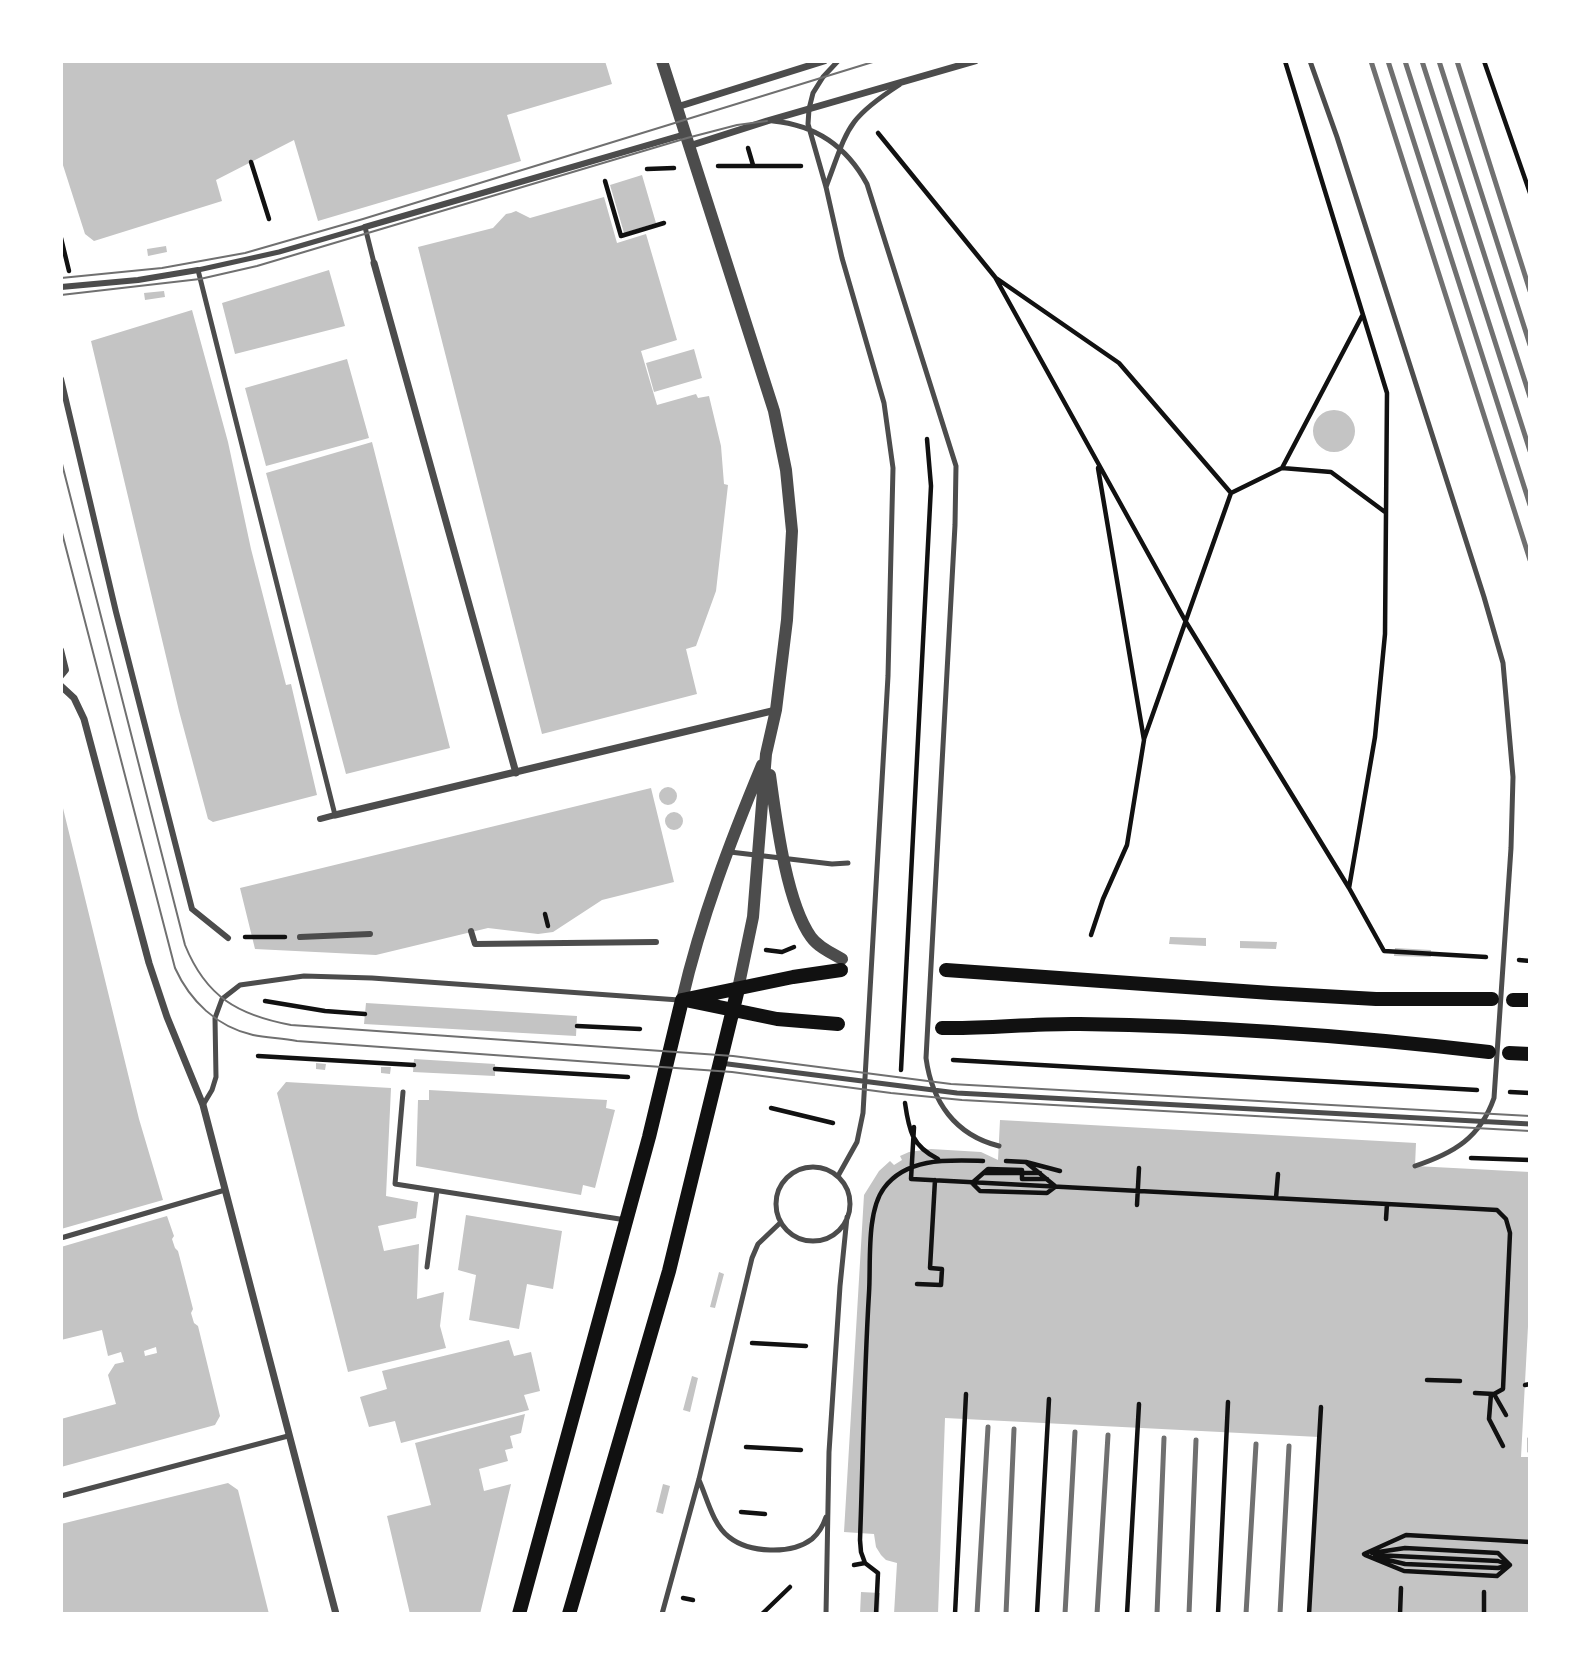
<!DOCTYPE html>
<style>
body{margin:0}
#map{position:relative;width:1591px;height:1675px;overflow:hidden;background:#fff;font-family:Roboto,sans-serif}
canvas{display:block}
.frame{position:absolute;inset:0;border:63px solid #fff;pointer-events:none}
</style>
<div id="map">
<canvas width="1591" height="1675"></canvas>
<div class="frame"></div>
</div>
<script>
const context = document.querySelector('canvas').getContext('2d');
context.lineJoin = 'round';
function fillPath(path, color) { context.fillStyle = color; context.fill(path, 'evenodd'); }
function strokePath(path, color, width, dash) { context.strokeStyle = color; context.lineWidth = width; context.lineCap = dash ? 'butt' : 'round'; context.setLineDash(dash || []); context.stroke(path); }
fillPath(new Path2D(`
 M61 61H605L612 84 507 115 521 161 318 221 294 140 216 180 222 201 94 241 85 234 61 159Z
 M642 175 656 223 624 233 610 185Z
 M604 197 617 243 646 234 677 340 641 351 657 405 696 394 698 398 709 396 721 446 724 484 728 485 716 591 696 646 686 649 697 694 542 734 418 247 493 228 506 214 511 213 516 211 530 218Z
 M166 246 167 252 148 256 147 249Z
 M329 270 345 326 235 354 222 303Z
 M164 291 165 297 145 300 144 293Z
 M192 310 228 442 251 549 286 685 291 684 317 795 213 822 208 819 179 711 91 341Z
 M694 349 702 378 654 392 646 363Z
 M347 359 369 438 266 466 245 388Z
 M1313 431a21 21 0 1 1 42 0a21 21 0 1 1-42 0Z
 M372 442 450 748 346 774 266 473Z
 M659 796a9 9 0 1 1 18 0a9 9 0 1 1-18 0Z
 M651 788 674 882 602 900 553 932 538 934 488 928 376 955 255 949 240 888Z
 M61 800 139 1119 163 1200 61 1229Z
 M665 821a9 9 0 1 1 18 0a9 9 0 1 1-18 0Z
 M1170 937 1206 938V946L1169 944Z
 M1240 941 1277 942 1276 949 1240 948Z
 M1395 948 1431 950V957L1394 956Z
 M366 1003 577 1016 576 1036 364 1024Z
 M414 1059 495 1064V1076L413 1072Z
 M316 1063 326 1064 325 1070 316 1069Z
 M381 1067H391L390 1074 381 1073Z
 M286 1082 391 1088 386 1196 418 1202 416 1218 378 1226 384 1251 419 1244 417 1299 444 1292 440 1326 446 1348 348 1372 277 1093Z
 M429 1090 607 1100 606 1108 615 1110 595 1188 583 1185 581 1195 416 1166 418 1100H429Z
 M1000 1120 1416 1143 1415 1166 1530 1172V1289L1521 1457H1530V1614H1309L1319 1437 945 1418 938 1614H894L897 1563 886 1560 881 1555 876 1547 874 1534 844 1532 864 1195 879 1171 890 1161 894 1165 902 1160 900 1156 909 1152 931 1149 981 1152 998 1160Z
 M466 1215 562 1231 553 1289 527 1284 519 1329 469 1320 476 1275 458 1270Z
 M167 1216 174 1236 172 1239 175 1248 178 1251 193 1309 191 1313 194 1323 198 1326 220 1416 215 1425 61 1467V1419L116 1404 108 1375 115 1364 124 1362 121 1352 108 1356 102 1330 61 1340V1247ZM156 1347 157 1353 145 1356 144 1351Z
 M719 1272 724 1274 715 1308 710 1307Z
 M509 1340 514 1356 531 1352 540 1391 524 1395 529 1410 401 1443 395 1421 369 1427 360 1397 387 1389 382 1371Z
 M692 1376 698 1378 690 1412 683 1410Z
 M525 1414 521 1433 510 1436 513 1448 505 1450 508 1461 479 1469 484 1491 511 1484 480 1614H410L387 1516 431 1505 415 1443Z
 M228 1483 238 1490 269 1614H61V1524Z
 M663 1484 670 1486 663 1514 656 1512Z
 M861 1592 880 1593 879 1614H860Z`), '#c4c4c4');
strokePath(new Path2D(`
 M1285 61 1387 393 1385 634 1375 737 1349 888
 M1484 61 1530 193
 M878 133 995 277 1186 622 1349 888 1384 951 1486 957
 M748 148 753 165
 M251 162 269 219
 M718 166H801
 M647 169 674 168
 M605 181 621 236 664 223
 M61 238 69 271
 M996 278 1119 363 1231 493
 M1282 468 1362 316
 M1144 739 1231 493 1282 468 1331 472 1385 512
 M545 914 548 926
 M1091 935 1103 899 1127 845 1144 740 1098 468
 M245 937H285
 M766 950 782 952 794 947
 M1519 960 1530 961
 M265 1001 325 1011 365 1014
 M577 1026 640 1029
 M258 1056 414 1065
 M953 1060 1477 1090
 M495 1069 628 1077
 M901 1070 931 486 927 439
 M1510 1092 1530 1093
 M905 1103C909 1131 912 1146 938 1159
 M771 1108 833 1123
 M914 1127 911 1179 1387 1204 1386 1219
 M1471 1158 1530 1160
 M1006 1161 1026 1162 1060 1171
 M1027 1163 1055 1186
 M985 1173H1040
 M972 1183 980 1191 1047 1193 1055 1187
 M972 1183 988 1169 1022 1170V1179H1047
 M1276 1198 1278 1174
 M1387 1204 1497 1210 1506 1219 1510 1233 1503 1389 1494 1394 1475 1393
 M1137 1205 1139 1168
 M917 1284 941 1285 942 1269 930 1268 935 1180
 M752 1343 806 1346
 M1427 1380 1460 1381
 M1525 1385 1530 1384
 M1491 1394 1489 1419 1503 1446
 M1494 1394 1506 1415
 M1530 1438V1452
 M746 1447 801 1450
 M741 1512 765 1514
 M1372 1553 1405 1548 1498 1553 1510 1565
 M1364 1554 1406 1535 1530 1542
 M1365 1555 1404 1571 1497 1576 1510 1565
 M1375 1555 1498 1561 1509 1565
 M1379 1558 1405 1564 1498 1568 1509 1565
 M865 1563 861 1552 860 1540C863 1458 864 1375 869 1293 871 1264 866 1212 884 1188 907 1157 949 1160 983 1161
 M854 1565 865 1563 878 1573 876 1614
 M683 1598 693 1600
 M762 1614 790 1587
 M955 1614 966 1394
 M1037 1614 1049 1399
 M1127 1614 1139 1404
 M1218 1614 1228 1402
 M1309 1614 1321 1407
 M1400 1614 1401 1588
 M1484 1614V1592`), '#111', 4.5);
strokePath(new Path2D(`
 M838 61 823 77 813 93 809 109 808 124 826 187 842 258 884 403 893 468 888 676 863 1113 857 1142 838 1176
 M1310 61 1337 137 1484 597 1503 663 1513 777 1511 848 1494 1098C1480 1138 1454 1153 1415 1166
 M773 121C815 125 847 147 867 184L956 466 955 525 926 1058C932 1102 955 1135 999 1146
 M826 187C848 129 845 120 899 85
 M335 815 198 270 279 252 365 227 374 263
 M730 852 832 864 848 863
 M720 1063 957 1093 1530 1124
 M403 1092 395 1184 626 1220
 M203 1105 212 1090 216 1077 215 1018 222 999 240 985 304 976 372 978 679 1000
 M776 1204a37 37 0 1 1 74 0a37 37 0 1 1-74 0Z
 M61 1238 225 1190
 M427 1267 437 1191
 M699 1480C707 1498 713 1525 729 1537 749 1553 791 1555 812 1539 819 1533 823 1526 826 1517
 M61 1496 288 1436
 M662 1614 699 1479 752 1258 758 1244 780 1223
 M826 1614 829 1452 840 1286 847 1217`), '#4c4c4c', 5);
strokePath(new Path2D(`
 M365 227 686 134
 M61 287 138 280 198 270
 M61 379 116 612 192 909 228 938
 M61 650 66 670 61 676
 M320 819 335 815
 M471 931 475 944 656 942
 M300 937 370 934`), '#4c4c4c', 6);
strokePath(new Path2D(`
 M677 107 824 61
 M689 146 767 121 975 61
 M374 263 516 773
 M61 686 74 698 84 719 149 963 167 1017 203 1105 336 1614
 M335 815 776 710`), '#4c4c4c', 7);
strokePath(new Path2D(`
 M662 61 774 411 786 470 792 531 787 620 776 710 766 754 753 917 738 989
 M770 775C776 818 786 902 811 937 818 947 831 953 842 959
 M682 1000C701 918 730 842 762 765`), '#4c4c4c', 12);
strokePath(new Path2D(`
 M946 970 1271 993 1376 999H1492
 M682 1000 793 977 841 970
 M1513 1000H1530
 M690 1001 777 1019 838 1024
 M942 1028C988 1029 1034 1023 1080 1024 1217 1026 1353 1036 1489 1052
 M1509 1053 1530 1054
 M519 1614 649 1137 682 1000
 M569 1614 669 1271 738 989`), '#111', 14);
strokePath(new Path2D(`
 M61 278 162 268 245 253 363 219 876 61
 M61 295 200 279 257 266 687 138 737 125 767 121
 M61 460 185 945C206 997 238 1015 291 1025L733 1056 951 1084 1530 1116
 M61 529 175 968C190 1001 217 1027 253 1035 268 1038 282 1038 297 1041L732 1072 891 1093 962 1100 1530 1131`), '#707070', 2);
strokePath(new Path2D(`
 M1371 61 1530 560
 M1388 61 1530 505
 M1405 61 1530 451
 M1422 61 1530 397
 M1439 61 1530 345
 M1457 61 1530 291
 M977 1614 988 1427
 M1006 1614 1014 1429
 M1065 1614 1075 1432
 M1097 1614 1108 1435
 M1157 1614 1164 1438
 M1189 1614 1196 1440
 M1246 1614 1256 1444
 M1280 1614 1289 1446`), '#707070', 5);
</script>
